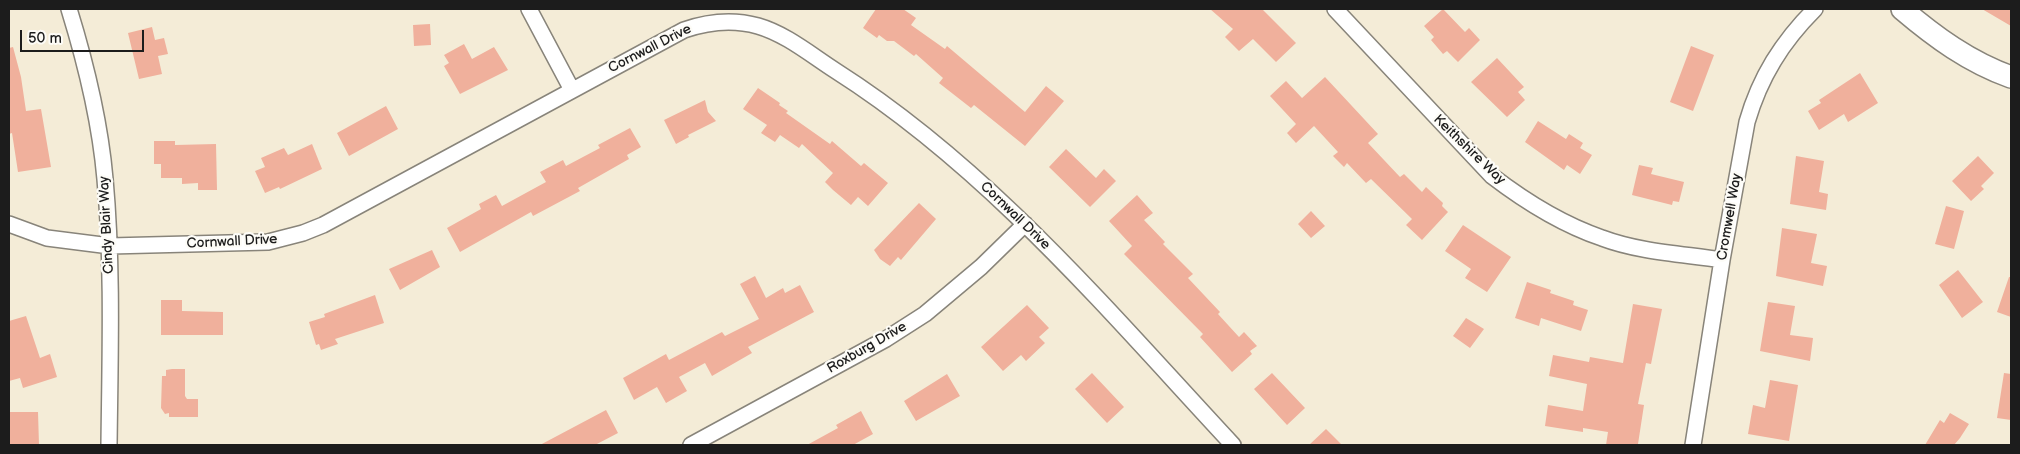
<!DOCTYPE html>
<style>
body{margin:0}
#map{position:relative;width:2020px;height:454px;overflow:hidden;background:#f4ecd7;font-family:"Balsamiq Sans",sans-serif}
canvas{display:block}
.frame{position:absolute;inset:0;border:10px solid #1c1c1c;pointer-events:none}
.scale{position:absolute;left:20px;top:30px;width:124px;height:22px;box-sizing:border-box;border:2px solid #1c1c1c;border-top:0;padding-left:6px;font-size:15px;line-height:18px;white-space:nowrap;color:#1c1c1c;-webkit-text-stroke:4px #fdfcf7;paint-order:stroke}
</style>
<div id="map">
<canvas width="2020" height="454"></canvas>
<div class="frame"></div>
<div class="scale">50 m</div>
</div>
<script>
const context = document.querySelector('canvas').getContext('2d');
context.lineJoin = 'round';
function fillPath(path, color) { context.fillStyle = color; context.fill(path, 'evenodd'); }
function strokePath(path, color, width, dash) { context.strokeStyle = color; context.lineWidth = width; context.lineCap = dash ? 'butt' : 'round'; context.setLineDash(dash || []); context.stroke(path); }
function label(font, color, halo, rows, align = 'center') {
  context.font = font + ' "Balsamiq Sans",sans-serif'; context.lineWidth = 4.5; context.setLineDash([]); context.textBaseline = 'middle'; context.strokeStyle = halo; context.fillStyle = color; for (const [text, x, y, turn = 0] of rows) {
    context.save(); context.translate(x, y); context.rotate((+turn || 0) * Math.PI / 180); context.textAlign = isNaN(turn) ? turn : align; if (halo) context.strokeText(text, 0, 0); context.fillText(text, 0, 0); context.restore();
  }
}
fillPath(new Path2D(`
 M876 9H903L916 18 911 25 945 49 947 46 1025 112 1046 86 1064 101 1025 146 974 105 971 108 939 83 943 78 916 54 914 56 894 41H887L879 35 877 38 863 28Z
 M1210 9H1262L1296 43 1276 62 1253 39 1239 51 1225 37 1233 29Z
 M1443 9 1465 32 1469 28 1480 40 1458 62 1447 51 1443 54 1431 40 1434 37 1424 26Z
 M1982 9H2011V26Z
 M430 24 431 45 414 46 413 25Z
 M152 27 155 40 164 38 168 54 158 56 162 74 139 79 128 33Z
 M464 44 472 59 494 47 508 70 460 94 444 66 449 63 444 55Z
 M1691 46 1714 55 1693 111 1670 102Z
 M13 47 21 77 26 111 41 109 51 167 18 172 12 133 9 134V48Z
 M1497 58 1524 87 1518 92 1525 100 1507 117 1471 82Z
 M1860 73 1878 103 1848 122 1844 114 1819 130 1808 111 1821 103 1819 100Z
 M1325 77 1378 134 1368 143 1400 177 1404 174 1422 192 1426 187 1443 203 1442 206 1448 212 1422 240 1406 225 1412 219 1371 179 1366 183 1347 163 1344 167 1333 156 1338 152 1314 126 1296 143 1287 133 1296 124 1270 96 1286 81 1302 98Z
 M758 88 780 103 779 105 788 111 786 113 830 144 832 141 861 166 864 163 888 183 868 206 858 197 851 205 833 190 825 182 833 173 802 144 799 148 780 135 775 142 761 133 767 125 743 109Z
 M705 100 708 112 716 121 688 135 689 137 676 144 664 120Z
 M386 106 398 129 349 156 337 133Z
 M1538 121 1566 139 1569 134 1583 143 1580 148 1592 155 1580 174 1567 165 1564 170 1525 142Z
 M630 128 641 147 627 155 629 159 578 188 580 191 533 216 531 212 460 252 447 228 481 209 479 204 496 195 502 206 546 182 540 172 563 160 566 166 600 148 598 145Z
 M154 141H175V145L216 144 217 190H198V183L182 184V178H161V164H154Z
 M312 144 322 169 280 189 279 187 265 193 255 171 265 167 261 158 284 148 288 155Z
 M1066 149 1096 178 1104 169 1116 181 1090 207 1049 167Z
 M1796 156 1824 161 1819 192 1828 194 1826 210 1790 204Z
 M1978 156 1994 173 1981 186 1984 189 1971 201 1952 181Z
 M1639 165 1653 168 1651 174 1684 182 1679 202 1673 201 1672 205 1632 195Z
 M1137 195 1153 213 1144 220 1165 242 1163 244 1193 274 1188 278 1220 312 1218 314 1239 337 1244 332 1257 346 1250 351 1252 354 1232 372 1200 337 1203 334 1124 254 1132 246 1109 221Z
 M919 203 936 219 901 260 898 257 890 266 880 259 874 250Z
 M1946 206 1964 211 1954 249 1935 244Z
 M1311 211 1325 226 1311 238 1298 224Z
 M1463 225 1511 257 1487 292 1465 278 1471 269 1445 251Z
 M1782 228 1817 234 1811 263 1827 266 1823 286 1776 276Z
 M432 250 440 267 400 290 389 269Z
 M1958 270 1983 302 1962 318 1939 285Z
 M755 276 766 298 783 288 785 293 800 285 814 312 748 347 752 353 712 376 705 363 679 377 687 391 666 403 657 387 634 400 623 378 666 354 669 360 722 332 725 336 759 319 740 284Z
 M2009 277H2011V317L1997 312Z
 M1527 282 1551 290 1550 293 1574 301 1573 305 1588 310 1581 331 1541 318 1539 326 1515 318Z
 M375 295 384 323 335 339 338 344 321 350 319 344 316 345 309 322 325 317 324 314Z
 M161 300H182V311L223 312V335H161Z
 M1768 302 1795 306 1790 335 1813 338 1810 361 1760 351Z
 M1633 304 1662 309 1651 364 1646 363 1638 404 1644 405 1638 444 1606 445 1608 432 1583 428V432L1545 426 1548 405 1583 411 1587 384 1549 376 1553 355 1589 362 1590 357 1623 363Z
 M1027 305 1049 328 1039 337 1045 343 1026 361 1021 355 1003 371 981 347Z
 M26 316 40 358 50 354 57 377 23 388 20 378 9 381V321Z
 M1466 318 1484 329 1470 348 1453 336Z
 M172 369H185V396L187 399H198V417H169V413L165 414 161 408 162 376H166V370Z
 M1092 373 1124 407 1107 423 1075 389Z
 M1272 373 1305 408 1287 425 1254 389Z
 M2004 373 2011 374V420L1997 418Z
 M947 374 960 396 916 421 904 401Z
 M1770 380 1798 385 1789 441 1748 434 1753 405 1765 408Z
 M606 410 618 433 595 445H540Z
 M861 411 873 434 853 445H807L838 428 836 425Z
 M9 412H38L39 445H9Z
 M1950 413 1969 424 1960 438 1954 445H1925L1940 420 1944 423Z
 M1326 429 1342 445H1309Z`), '#f0b09c');
const minor = new Path2D(`
 M69 9C86 64 100 121 105 179 113 267 110 357 109 445
 M529 9 572 90
 M1335 9 1492 176C1526 202 1561 224 1602 238 1639 252 1683 254 1722 260
 M9 224 47 238 110 246 268 242 303 233 323 225 684 30C707 22 733 19 758 26 786 34 811 55 836 71 990 169 1110 313 1233 445
 M691 445 886 339 925 314 981 267 1025 224
 M1693 445 1722 260 1747 122C1760 77 1782 42 1815 9`);
const secondary = new Path2D(`
 M1902 9C1935 37 1969 62 2011 77`);
strokePath(minor, '#88847a', 18);
strokePath(secondary, '#88847a', 24);
strokePath(minor, '#fff', 15);
strokePath(secondary, '#fff', 21);
label('14px', '#1c1c1c', '#fdfcf7', [
 ["Cornwall Drive",650,49,-27],
 ["Keithshire Way",1469,150,44],
 ["Cornwall Drive",1015,216,44],
 ["Cromwell Way",1730,217,-80],
 ["Cindy Blair Way",107,225,-93],
 ["Cornwall Drive",232,242,-3],
 ["Roxburg Drive",867,348,-30]
]);
</script>
